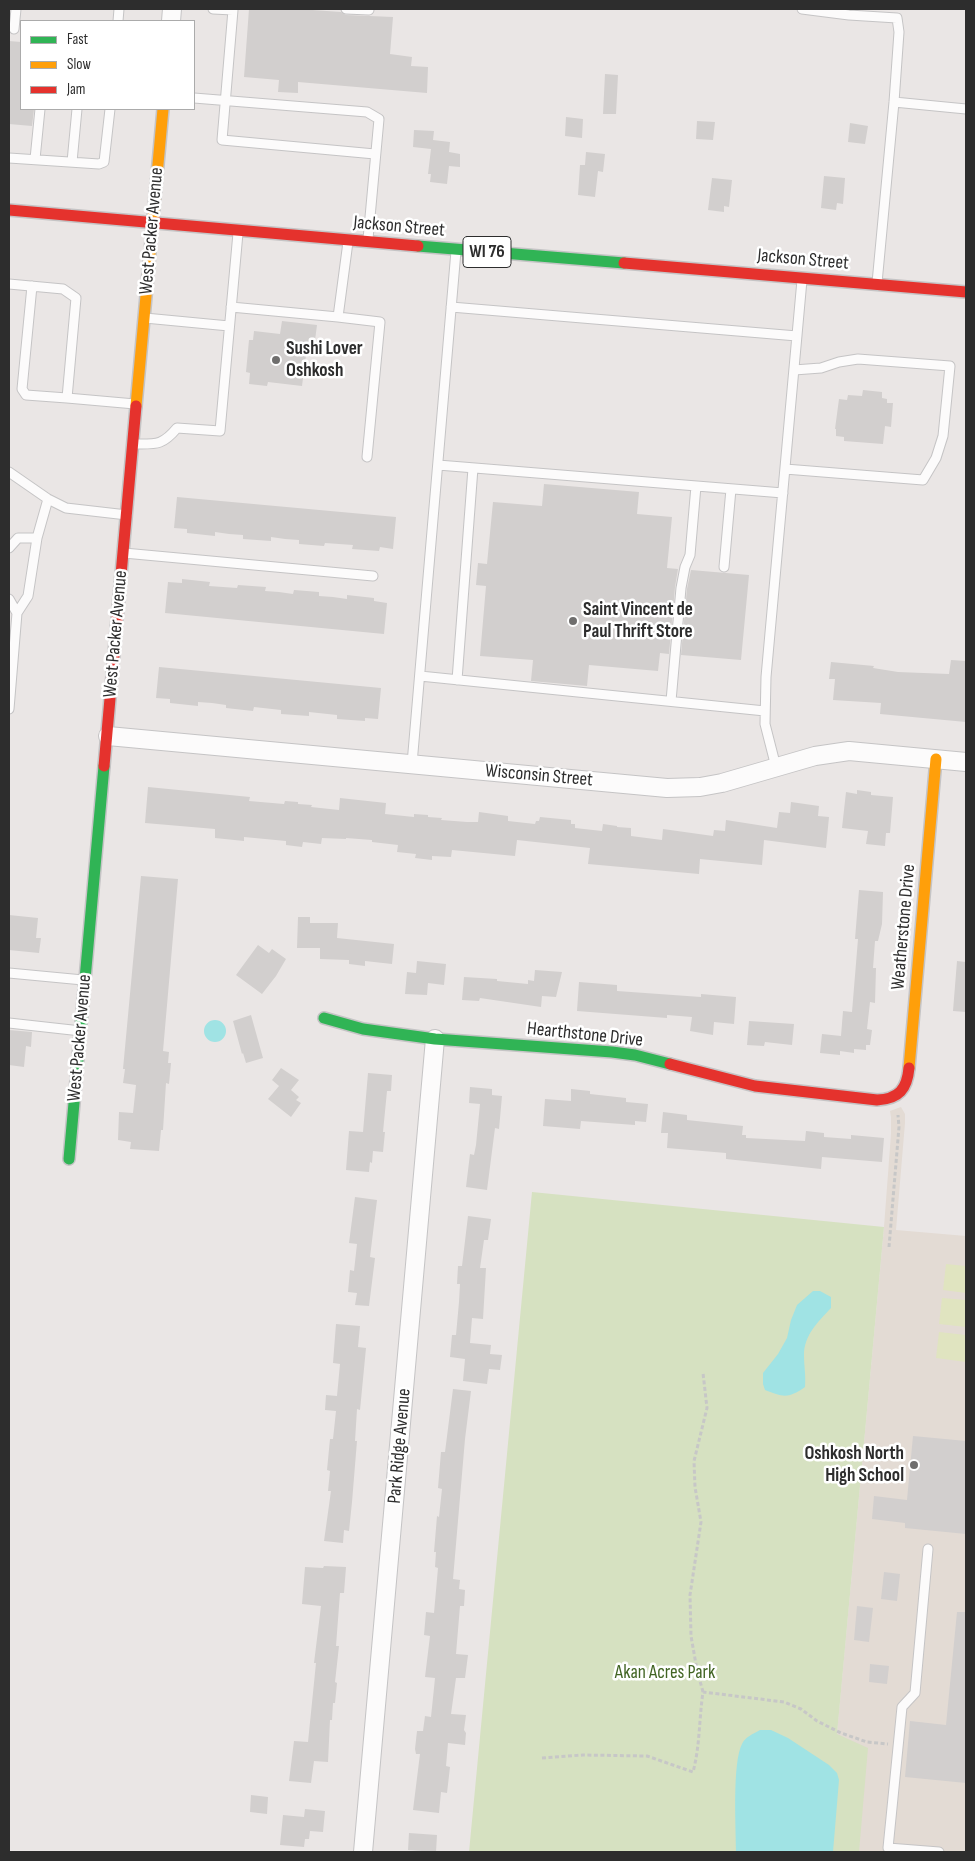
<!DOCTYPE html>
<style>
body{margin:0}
#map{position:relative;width:975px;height:1861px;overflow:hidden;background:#eae6e5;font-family:"Sofia Sans Condensed",sans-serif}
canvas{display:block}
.frame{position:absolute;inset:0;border:10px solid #2d2d2d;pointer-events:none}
.legend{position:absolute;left:20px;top:20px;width:175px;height:90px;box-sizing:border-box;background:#fff;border:1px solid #ababab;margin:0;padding:6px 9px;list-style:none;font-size:15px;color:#2d2d2d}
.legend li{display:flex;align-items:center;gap:10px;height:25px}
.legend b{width:25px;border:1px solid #ababab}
</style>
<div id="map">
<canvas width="975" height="1861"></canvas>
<div class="frame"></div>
<ul class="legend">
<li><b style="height:6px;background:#30b455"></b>Fast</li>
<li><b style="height:6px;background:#ff9f0a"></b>Slow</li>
<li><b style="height:6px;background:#e5322d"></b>Jam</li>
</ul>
</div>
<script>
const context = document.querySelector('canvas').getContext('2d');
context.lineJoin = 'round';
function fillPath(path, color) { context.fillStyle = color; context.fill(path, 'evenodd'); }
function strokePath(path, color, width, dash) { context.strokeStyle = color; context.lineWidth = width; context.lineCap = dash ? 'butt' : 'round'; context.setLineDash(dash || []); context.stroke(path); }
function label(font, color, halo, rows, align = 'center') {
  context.font = font + ' "Sofia Sans Condensed",sans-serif'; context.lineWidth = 5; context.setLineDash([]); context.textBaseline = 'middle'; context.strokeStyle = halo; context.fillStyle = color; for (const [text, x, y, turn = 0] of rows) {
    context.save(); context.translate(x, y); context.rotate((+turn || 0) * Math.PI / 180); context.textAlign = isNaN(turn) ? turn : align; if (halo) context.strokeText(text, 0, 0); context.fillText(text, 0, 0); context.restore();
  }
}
fillPath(new Path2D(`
 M901 1107 905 1114V1123L896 1230 966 1236V1852H691L837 1733 884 1227 891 1134V1117L890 1111Z`), '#e3dbd4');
fillPath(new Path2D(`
 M532 1192 884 1227 837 1734 868 1748 859 1852H469Z`), '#d6e1c1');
fillPath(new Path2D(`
 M946 1264 966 1266V1293L943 1290Z
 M942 1298 966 1300V1327L939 1324Z
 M939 1332 966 1335V1362L936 1358Z`), '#e0e4c0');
fillPath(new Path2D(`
 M204 1031a11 11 0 1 1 22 0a11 11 0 1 1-22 0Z
 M813 1291H820L831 1297V1308C818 1322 804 1335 804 1355 804 1367 806 1374 805 1387 788 1399 783 1397 765 1390L763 1384V1373L778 1354 787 1338 791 1320 797 1305Z
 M760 1730H771L788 1738 829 1765 837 1773 839 1780 833 1852H736C736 1829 732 1763 742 1744 745 1737 753 1734 760 1730Z`), '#a0e3e4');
fillPath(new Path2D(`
 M249 9H298L341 12 346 15 393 17 390 54 412 57 411 66 428 67 427 93 298 82V93L278 92 279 80 244 77Z
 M9 41 21 42V109H34L32 126 9 124Z
 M605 74 618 75 616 114H603Z
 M566 117 583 119 582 138 565 136Z
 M697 121 715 122 713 140 696 139Z
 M850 123 868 126 865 144 848 142Z
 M414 130 434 131 433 140 450 142 449 152 460 154V167L449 166 447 184 430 182 431 174H428L431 149 413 147Z
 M586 152 605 154 603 172 598 171 595 197 578 195 580 165H585Z
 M824 176 845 178 843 204 837 203 836 210 821 208Z
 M712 178 732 180 729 207 724 206V212L708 210Z
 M282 321 317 325 314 348 307 347 302 386 268 382 267 386 249 384 250 373 246 372 249 340H253L254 331 280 334Z
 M863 390 882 392V398L887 399V403H893L891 427 885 426 883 444 844 441V437L836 436V429H835L839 399 847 400 848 395 862 396Z
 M544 484 639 492 637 514 672 517 667 568 678 569 675 587 669 654 660 653 658 671 589 665 587 686 531 681 533 660 480 656 486 586 476 585 478 563 487 564 493 502 542 506Z
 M177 497 396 517 393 549 380 547 379 551 352 549 353 545 325 543 324 546 299 544V540L285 539 271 537V541L243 539V535L229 534 215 532V536L187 533V529L174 528Z
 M691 570 749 575 741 660 681 655 687 589Z
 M182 579 210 582 209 586 237 588 238 585 266 587 265 591 279 592 293 594 294 590 319 592V596L333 597 347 599V595L374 598V601L387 603 384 634 165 613 168 582 182 583Z
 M951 660 966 661V722L880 714 881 703 833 700 835 679H829L831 662 874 666 873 668 898 672 949 674Z
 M159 667 381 688 378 719 365 718V721L337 719V715L309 712V716L281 714V710L254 707 253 711 226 708V705L212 703 198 702V706L170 703V699L156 698Z
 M148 787 250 797 249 801 284 804 285 801 298 802V804L312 805 311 807 339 810 340 798 386 803 385 814 414 817V814L428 815V817L442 818 441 820 467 822H478L479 812 508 816V821L535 824 536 821H539L540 817 571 820V824H575V828L602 831 603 824 617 826V827L631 828V836L662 840 663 829 713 836 714 830 725 831 726 820 777 828 779 812 790 813 791 802 819 806 818 816 829 817 826 848 764 840 762 865 700 859 699 874 588 864 590 848 517 840 515 856 452 850 451 857 432 856V860L415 858 416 854 397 852 398 845 372 842V840L346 838V839L322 838 321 844 303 842 302 847 286 845V841L244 837V841L215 838V829L145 823Z
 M857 790 871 792V795L893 797 890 833H886L885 846 866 844 868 831 842 828 846 792 857 794Z
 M141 876 178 879 163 1051 169 1052 168 1063H171L169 1084 166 1083 163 1130H161L159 1151 130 1149 131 1142 118 1140 119 1112 133 1113 136 1085 123 1083 125 1069H123Z
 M859 890 883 892 882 924 878 941H875L873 968H876L875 1003 870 1002 867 1029 872 1030 870 1045H866V1050L854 1049V1053L840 1051V1055L820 1053 822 1034 841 1036 843 1011 852 1012 858 939H855Z
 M9 915 38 918 36 938H41L39 953 9 950Z
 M298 917H310V923H338L337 938 394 944 392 964 365 961V966L349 964V960L320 959V948H297Z
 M258 945 269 953 272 949 286 959 276 976 262 994 236 975Z
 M417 961 446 964 444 985 428 983 427 995 405 994 407 972 416 973Z
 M957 961 966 962V1012L953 1011Z
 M535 970 562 972 556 997 542 996 541 1007 480 998 479 1001 462 1000 464 977 497 979V981L528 984V980L534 981Z
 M579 982 617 985V991L701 997V994L736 997 734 1024 714 1022 713 1035 690 1031 692 1017 667 1015V1018L577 1011Z
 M251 1015 263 1058 246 1063 243 1053 242 1054 233 1021Z
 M749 1021 794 1024 792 1045 765 1042 764 1046 747 1045Z
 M9 1030 32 1032 31 1047 26 1046 24 1067 9 1065Z
 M281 1068 299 1080 291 1090 299 1097 296 1100 301 1103 291 1117 268 1099 279 1086 272 1080Z
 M368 1073 392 1075 391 1091H387L383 1132H385L383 1152 373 1151 372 1163 370 1162 369 1172 346 1170 349 1131 363 1132Z
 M470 1087 492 1089V1095L502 1096 499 1129 495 1128 487 1190 466 1187 470 1154 474 1155 476 1145 480 1104 469 1103Z
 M571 1089 590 1091V1094L626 1098V1102L648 1104 646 1122 635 1121V1125L581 1121 580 1129 543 1126 545 1099 571 1101Z
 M663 1112 687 1115V1120L743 1126 742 1135H746V1138L805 1141 806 1131 824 1133V1137L851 1139V1135L884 1138 882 1162 822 1157 821 1169 726 1159V1153L667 1148 668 1133H661Z
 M355 1197 377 1200 370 1257 375 1258 369 1306 355 1305 357 1293 348 1292 350 1270 354 1271 357 1244 349 1243Z
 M468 1216 491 1219 488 1240H484L480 1268H486L483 1319 472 1318 470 1343 491 1345 490 1354 502 1355 500 1370 489 1369 487 1384 463 1381 465 1359 450 1357 452 1335H456L459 1302 460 1284H457L458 1266H462Z
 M336 1324 360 1326 358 1347 366 1348 360 1410 357 1409 355 1441H357L352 1502 349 1531 344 1530 343 1543 324 1541 331 1491H328L330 1471 327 1470 330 1439H333L336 1411 325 1410 326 1395 337 1396 340 1364 333 1363Z
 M453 1389 471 1391 465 1439 453 1579 460 1580 459 1589 465 1590 464 1606H460L456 1654 468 1655 465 1678H456L451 1714 466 1715 464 1730 466 1733 465 1745 448 1743 446 1766 450 1767 447 1793 441 1792 439 1813 413 1810 420 1754H416L415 1749 417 1731H423L425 1716 431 1717 434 1688 435 1678 425 1677 430 1636 424 1635 426 1612 434 1613 438 1568 435 1567 436 1552H434L437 1516 439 1517 442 1489 438 1488 441 1452H445Z
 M913 1436 966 1441V1534L905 1528V1523L872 1519 874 1496 907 1500Z
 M324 1566 346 1567 344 1593H340L336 1646H339L335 1682 337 1683 335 1703H333L332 1720H330L328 1762 314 1761 311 1783 289 1781 294 1741 308 1742 316 1663H314L321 1606 302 1604 305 1567 323 1568Z
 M884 1572 900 1574 897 1601 881 1599Z
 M857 1606 873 1608 869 1642 854 1640Z
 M957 1612H966V1783L905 1777 910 1721 946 1725Z
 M870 1664 889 1666 887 1684 869 1682Z
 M251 1795 268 1797 267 1814 250 1812Z
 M305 1809 325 1811 323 1832 310 1831 309 1839H305L304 1847 280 1845 283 1815 304 1817Z
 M409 1833 437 1835 436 1852 408 1850Z`), '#d2cfce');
const lane = new Path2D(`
 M213 9 233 10 222 140 375 154
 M346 9 369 10
 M802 9 849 15 897 18 899 32 894 102 877 283
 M118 21 119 9
 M14 29 16 9
 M194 98 367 112 379 119 368 239
 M894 102 966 109
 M9 158 99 164 104 162 110 109
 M35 159 40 109
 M72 162 77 109
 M9 284 63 289 76 298 67 398 135 404
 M32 286 22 389 26 395 67 398
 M231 307 338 317 348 242
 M451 307 797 336
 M338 317 380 322 367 457
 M145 318 229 326
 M133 444C156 444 162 446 177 428L220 431 238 233
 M438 465 783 493
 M785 469 923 480 936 458 943 436 950 366 858 359 839 362 821 368 794 370
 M9 472 48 499 66 508 127 515
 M9 548 18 538H37
 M124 553 373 576
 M724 567 731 489
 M9 599 17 613
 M420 676 765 711
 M457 680 473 468
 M671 701 681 588 685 567 690 555 696 486
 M9 709 17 613 28 596 37 538 48 499
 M412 764 456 251
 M776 767 765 724 766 677 802 280
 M9 973 83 980
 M9 1023 81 1031
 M928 1549 915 1693 902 1707 888 1848 939 1852`);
const street = new Path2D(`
 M171 21 172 9
 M108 736 667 788 700 787 722 783 815 756 849 751 966 762
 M363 1852 435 1039`);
const fast = new Path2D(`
 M418 246 624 263
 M324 1018 363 1029 435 1039 612 1052 635 1055 670 1064
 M69 1159 104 766`);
const slow = new Path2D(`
 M136 406 163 109
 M909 1068 936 759`);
const jam = new Path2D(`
 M9 210 418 246
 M624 263 966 292
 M104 766 136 406
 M670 1064 755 1086 877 1100C899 1099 907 1089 909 1068`);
strokePath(lane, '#c5c4c5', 11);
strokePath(street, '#c5c4c5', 20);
strokePath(fast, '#c5c4c5', 14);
strokePath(slow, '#c5c4c5', 14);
strokePath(jam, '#c5c4c5', 14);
strokePath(new Path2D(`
 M889 1247 899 1127 898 1115
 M703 1692 697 1670 691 1636 690 1595 701 1522 695 1487 694 1461 707 1408 703 1373
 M542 1758 583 1755 647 1756 693 1772C700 1746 699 1719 703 1692L784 1702 801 1709 817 1721 841 1733 867 1742 888 1744`), '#c7c7c7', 3, [4, 2.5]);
strokePath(lane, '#fcfbfb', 9);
strokePath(street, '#fcfbfb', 18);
strokePath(fast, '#30b455', 11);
strokePath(slow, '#ff9f0a', 11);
strokePath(jam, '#e5322d', 11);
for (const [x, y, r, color] of [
 [276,360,5,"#6f6e6d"],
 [573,621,5,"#6f6e6d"],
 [914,1465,5,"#6f6e6d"]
]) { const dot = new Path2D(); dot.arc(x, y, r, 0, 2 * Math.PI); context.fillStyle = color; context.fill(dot); strokePath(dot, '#fff', 2); }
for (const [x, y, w] of [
 [487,252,48]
]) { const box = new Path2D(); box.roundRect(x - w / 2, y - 15.5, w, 31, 4); context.fillStyle = '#fff'; context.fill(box); strokePath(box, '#2d2d2d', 1); }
label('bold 18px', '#2d2d2d', null, [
 ["WI 76",487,252]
]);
label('19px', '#2d2d2d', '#fff', [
 ["Jackson Street",399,227,5],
 ["West Packer Avenue",152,231,-85],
 ["Jackson Street",803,260,5],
 ["West Packer Avenue",116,634,-85],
 ["Wisconsin Street",539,776,5],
 ["Weatherstone Drive",904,927,-85],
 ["Hearthstone Drive",585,1035,6],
 ["West Packer Avenue",80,1038,-85],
 ["Park Ridge Avenue",400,1446,-85]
]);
label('bold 19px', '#2d2d2d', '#fff', [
 ["Sushi Lover",286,349],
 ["Oshkosh",286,371],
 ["Saint Vincent de",583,610],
 ["Paul Thrift Store",583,632],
 ["Oshkosh North",904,1454,"right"],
 ["High School",904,1476,"right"]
], 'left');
label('19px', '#416423', '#fff', [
 ["Akan Acres Park",665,1673]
]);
</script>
